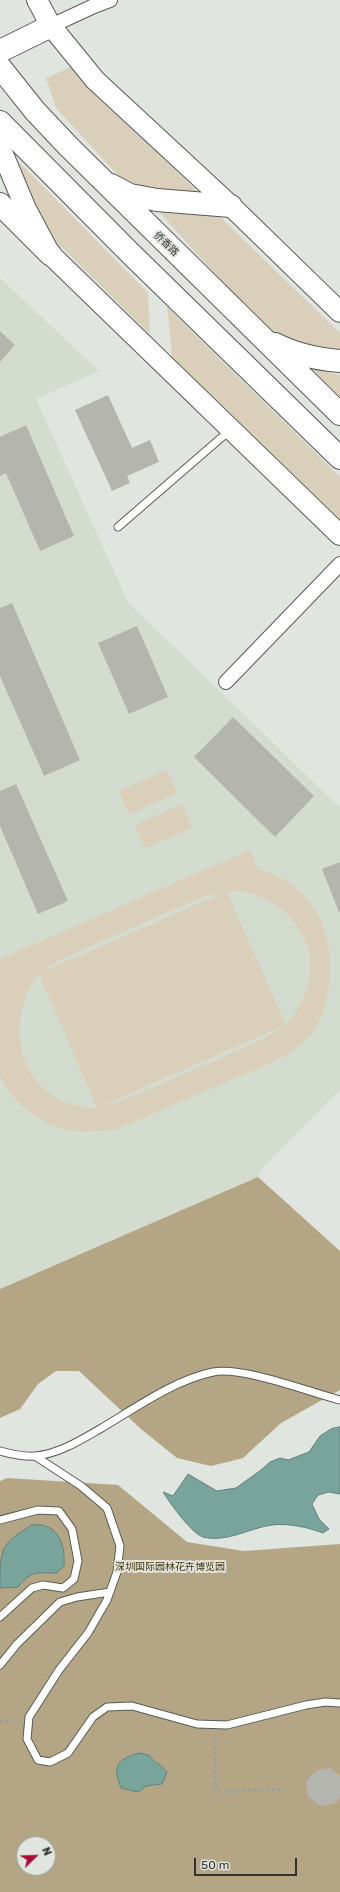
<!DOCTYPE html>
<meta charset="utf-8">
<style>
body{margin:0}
#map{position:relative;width:340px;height:1892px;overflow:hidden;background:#e1e5df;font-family:Rubik,sans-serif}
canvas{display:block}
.north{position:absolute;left:16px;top:1836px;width:40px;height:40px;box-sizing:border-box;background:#e1e5df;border:1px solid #9b9e99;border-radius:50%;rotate:67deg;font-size:11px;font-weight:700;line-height:16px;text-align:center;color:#313331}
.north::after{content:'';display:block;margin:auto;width:14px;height:18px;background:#a70d37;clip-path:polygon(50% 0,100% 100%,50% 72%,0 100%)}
.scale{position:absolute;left:194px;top:1858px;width:103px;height:18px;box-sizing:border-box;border:2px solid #313331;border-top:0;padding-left:5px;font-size:12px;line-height:14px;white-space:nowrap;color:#313331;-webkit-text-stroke:3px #e1e5df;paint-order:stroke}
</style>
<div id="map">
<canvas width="340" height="1892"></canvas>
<div class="north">N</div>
<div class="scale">50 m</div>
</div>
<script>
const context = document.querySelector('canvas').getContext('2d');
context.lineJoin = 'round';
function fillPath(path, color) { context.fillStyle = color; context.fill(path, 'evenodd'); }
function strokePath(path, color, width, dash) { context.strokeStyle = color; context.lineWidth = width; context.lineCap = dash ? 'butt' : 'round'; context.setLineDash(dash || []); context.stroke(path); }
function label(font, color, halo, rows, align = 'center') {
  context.font = font + ' Rubik,"Noto Sans SC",sans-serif'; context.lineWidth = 4; context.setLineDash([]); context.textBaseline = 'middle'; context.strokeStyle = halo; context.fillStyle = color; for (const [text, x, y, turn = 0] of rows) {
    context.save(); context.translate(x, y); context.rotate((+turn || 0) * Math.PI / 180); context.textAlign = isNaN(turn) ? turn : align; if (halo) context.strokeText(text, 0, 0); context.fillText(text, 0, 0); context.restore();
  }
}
fillPath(new Path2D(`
 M0 278 99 371 36 399 128 602 340 808V1090L263 1168 258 1177 0 1289Z`), '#d4dcd0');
fillPath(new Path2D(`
 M71 67 200 194 127 185 56 108 46 78Z
 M12 155 148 293 150 334 46 232Z
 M154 206 213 210 340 333V352L318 351 267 332Z
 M167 307 340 477V527L173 364Z
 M301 364 314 369 340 375V402Z
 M167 770 177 793 130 814 119 791Z
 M182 804 192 828 145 848 135 825Z
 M250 850 258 869C269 873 280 877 289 883 337 915 340 986 314 1031 303 1044 290 1053 275 1061L115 1130 82 1132 66 1130 50 1124 35 1116 22 1106 10 1093 0 1076V959ZM240 891C308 904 334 973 286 1025L227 892ZM225 892 40 973 60 960 202 897ZM38 974H39L97 1108C22 1107 0 1029 38 974ZM283 1026 264 1039 121 1101 99 1107Z`), '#d9cfba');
fillPath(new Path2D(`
 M258 1177 340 1251V1390L281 1423 243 1458 211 1466 177 1458 141 1429 79 1371H56L38 1384 20 1409 0 1418V1289Z
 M7 1478 118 1485 187 1542 244 1551 340 1544V1892H0V1481ZM24 1844H48V1868H24Z`), '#b4a584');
const water = new Path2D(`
 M340 1427V1494L329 1492 318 1495 312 1504 319 1519 329 1529 323 1533C307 1527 288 1523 272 1525 250 1528 226 1543 203 1537 192 1534 169 1502 163 1492L173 1496 188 1474 217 1491 236 1488 261 1470 270 1462 280 1458 288 1460 309 1452 320 1436 331 1429Z
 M32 1525C36 1525 42 1524 45 1526 62 1531 65 1551 64 1566L57 1573C36 1573 32 1570 18 1587L0 1588C0 1549 0 1544 32 1525Z
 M139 1753 149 1755C154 1763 161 1764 167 1772L162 1784 146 1786 138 1792 121 1788C112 1766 117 1759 139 1753Z`);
fillPath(water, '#79a49c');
strokePath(water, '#63827c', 1);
fillPath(new Path2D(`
 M0 331 15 345 0 362Z
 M108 395 132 448 150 440 159 462 127 476 130 483 112 491 75 410Z
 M26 425 74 536 40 551 6 473 0 476V437Z
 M12 603 80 760 44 776 0 676V608Z
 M137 626 168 697 129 714 98 643Z
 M233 717 314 796 275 837 194 757Z
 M16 784 68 901 38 914 0 826V791Z
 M340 862V912H339L322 869Z
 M330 1768 340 1776V1797L335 1803 320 1806 308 1796 306 1781 316 1770Z`), '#b4b5ae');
const service = new Path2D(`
 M118 527 229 431
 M0 1451C11 1454 24 1457 36 1456 60 1453 79 1441 100 1429 134 1409 174 1380 213 1372 242 1366 309 1392 340 1400
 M35 1456 81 1486 107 1508 120 1546 117 1572 107 1600 88 1633 59 1670 29 1717 27 1739 38 1760 50 1762 68 1753 93 1717 107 1707 132 1706 197 1724 227 1725 306 1705 325 1702 340 1703
 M0 1520 38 1510 59 1511 72 1529 78 1561 74 1579 63 1588 43 1585 32 1588 0 1617
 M0 1665 17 1644 60 1602 77 1597 110 1592`);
const minor = new Path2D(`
 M51 26 94 6 110 0
 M226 682 340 564`);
const secondary = new Path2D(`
 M37 0 51 26 95 80 231 206 340 312
 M0 147 26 209 50 254 340 535`);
const primary = new Path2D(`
 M0 51 51 26
 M0 67 35 111 68 146 340 414
 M0 122 130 253 340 458
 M111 185 130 195 157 200 231 206
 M0 204 50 254
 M275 344C296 355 316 359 340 361`);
strokePath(service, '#585c56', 9);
strokePath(minor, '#585c56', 16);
strokePath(secondary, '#585c56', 22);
strokePath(primary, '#585c56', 24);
strokePath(new Path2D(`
 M0 1722 19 1719
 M214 1734 216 1792 285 1789`), '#9b9f9a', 2.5, [3, 3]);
strokePath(service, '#fff', 7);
strokePath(minor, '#fff', 14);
strokePath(secondary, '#fff', 20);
strokePath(primary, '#fff', 22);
label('10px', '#313331', '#e1e5df', [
 ["侨香路",166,244,44]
]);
label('10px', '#48370c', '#e1e5df', [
 ["深圳国际园林花卉博览园",170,1567]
]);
</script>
